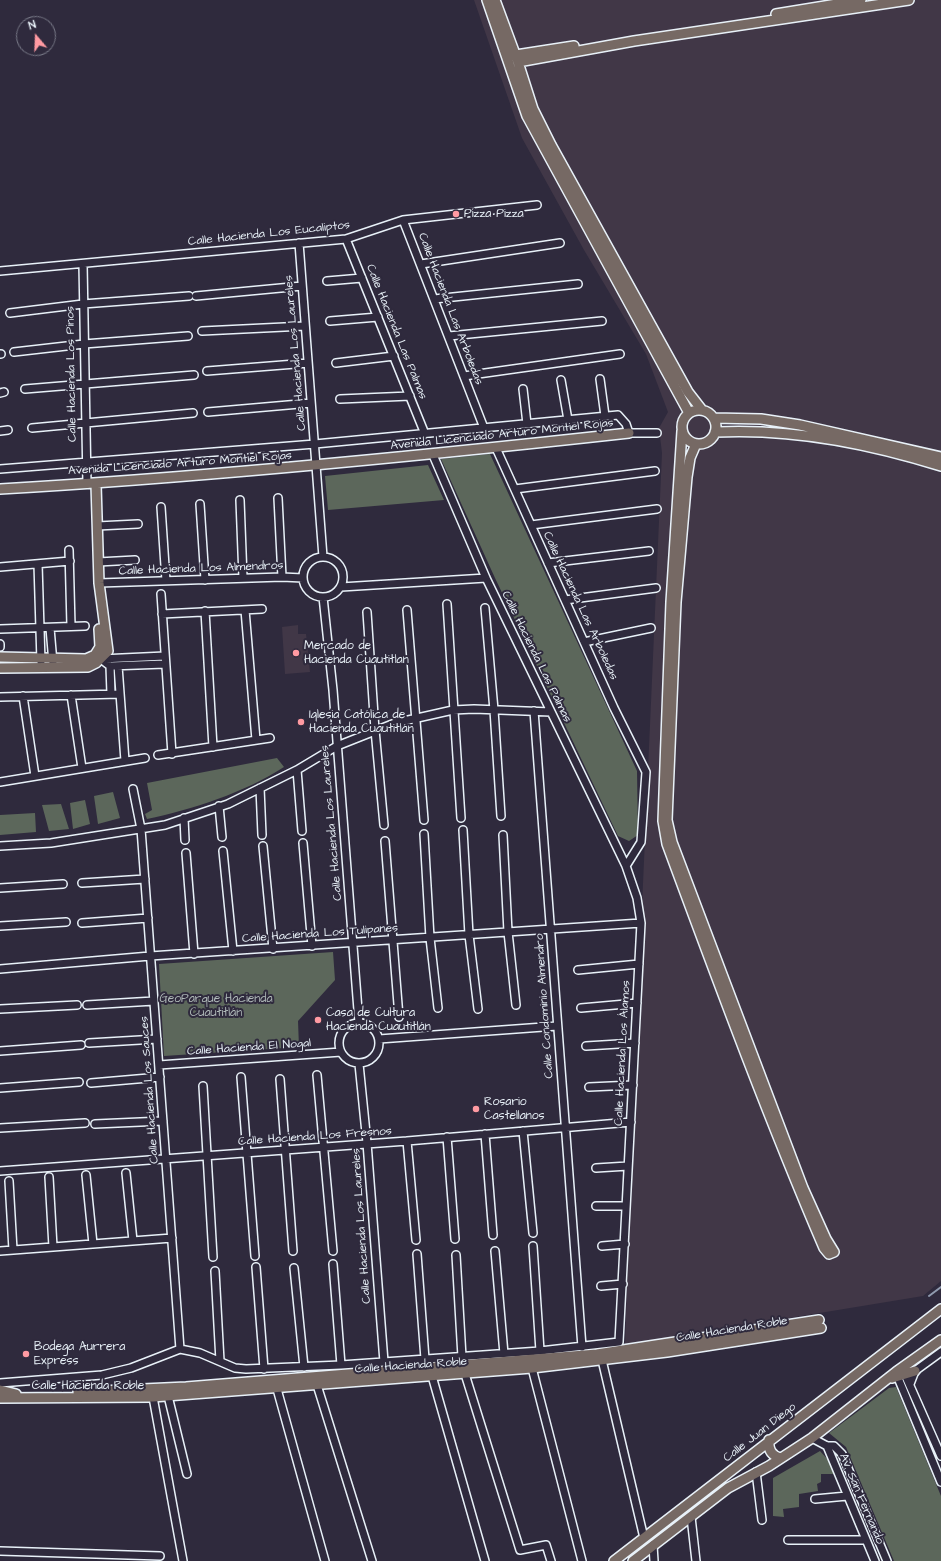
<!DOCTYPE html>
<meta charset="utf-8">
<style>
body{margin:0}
#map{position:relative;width:941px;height:1561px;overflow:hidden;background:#2f2a3d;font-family:"Architects Daughter",sans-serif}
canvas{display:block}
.north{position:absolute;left:16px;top:16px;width:40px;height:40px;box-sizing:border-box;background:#2f2a3d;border:1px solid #797a88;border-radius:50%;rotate:341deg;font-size:11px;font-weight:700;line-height:16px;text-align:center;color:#e8f1f8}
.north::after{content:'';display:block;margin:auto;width:14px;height:18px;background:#ff9aa2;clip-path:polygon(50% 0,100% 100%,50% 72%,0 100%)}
</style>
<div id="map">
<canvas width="941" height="1561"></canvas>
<div class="north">N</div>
</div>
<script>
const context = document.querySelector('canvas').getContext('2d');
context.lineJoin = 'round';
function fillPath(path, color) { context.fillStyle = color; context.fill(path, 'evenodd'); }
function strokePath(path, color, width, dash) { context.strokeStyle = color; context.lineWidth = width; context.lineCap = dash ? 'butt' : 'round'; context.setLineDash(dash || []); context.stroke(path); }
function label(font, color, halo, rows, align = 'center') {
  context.font = font + ' "Architects Daughter",sans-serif'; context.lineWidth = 4; context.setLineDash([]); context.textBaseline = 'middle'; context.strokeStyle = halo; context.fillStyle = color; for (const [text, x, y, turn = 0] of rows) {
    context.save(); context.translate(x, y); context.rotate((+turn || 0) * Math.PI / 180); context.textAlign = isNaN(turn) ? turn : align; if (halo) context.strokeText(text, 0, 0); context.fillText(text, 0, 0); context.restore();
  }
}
fillPath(new Path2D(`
 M474 0H941V1281L923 1296 625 1345 633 1110 662 453 659 428 668 412 646 354 584 250 522 138Z
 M298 625V634H306L310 672 285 674 282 627Z`), '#413747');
fillPath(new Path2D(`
 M490 454 637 771 638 835 629 841 618 836 495 578 441 459Z
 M428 465 444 500 328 510 325 476Z
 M277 758 284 767C246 792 191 810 147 819L145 814 152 810 147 783Z
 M113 792 120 818 98 824 94 796Z
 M85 800 90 824 73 829 70 803Z
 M61 804 69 829 49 831 42 805Z
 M35 813 36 832 0 835V815Z
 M333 952 335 980 298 1021 299 1047 164 1056 159 964Z
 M896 1387 941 1496V1561H894L846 1447 829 1433 889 1388Z
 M820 1451 831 1463 834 1474H821V1482L817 1484 818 1491 799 1494V1507L783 1509 784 1517 773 1516V1478Z`), '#5c675b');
strokePath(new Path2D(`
 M929 1296 941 1287`), '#8f9aae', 2);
const minor = new Path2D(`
 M403 220 484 428
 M346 239 425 434
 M299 243 323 557
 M83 264 87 484
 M421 264 560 243
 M0 271 346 239 403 220 537 205
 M327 281 362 278
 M196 296 302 286
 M434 299 578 284
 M10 313 83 304 189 296
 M330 321 378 317
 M202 331 305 326
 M449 336 602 321
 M14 352 84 344 188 336
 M0 354H1
 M336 363 394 356
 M207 371 308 363
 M464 376 620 354
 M600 379 605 416
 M561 380 568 420
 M25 389 194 375
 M523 389 527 424
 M0 393 4 392
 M340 399 410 396
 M208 412 311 403
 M32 428 193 413
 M0 431 8 430
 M496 448 614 708 646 772 641 842 626 866
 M0 469 315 444 618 415 626 424 629 433H657
 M515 489 655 471
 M278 498 282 577
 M240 500 243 578
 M200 504 205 580
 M161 507 166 581
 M531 525 657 509
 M97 526 138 524
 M69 550 71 626
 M303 577a20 20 0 1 1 40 0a20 20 0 1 1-40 0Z
 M98 562 135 560
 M548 563 649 551
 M38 564 41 662
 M0 567 70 561
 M99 583 282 577 303 578
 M341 587 486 578
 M161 594 172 754
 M323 597 333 690 359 1023
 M565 600 656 588
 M447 604 461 818
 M485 608 494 710 501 816
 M245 610 256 740
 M407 610 424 820
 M205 611 213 747
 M367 612 375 730 384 825
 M162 614 262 609
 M50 628 53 663
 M0 629 85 626
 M584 642 651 628
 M0 644V647
 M97 656 110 666 165 664
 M101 659 165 656
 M110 666 111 694
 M118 666 125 761
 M71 695 82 768
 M23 696 35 776
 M0 697 120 694
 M534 711 582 1347
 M158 755 270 738
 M297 770 302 831
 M0 782 145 758
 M260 788 262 835
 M133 789 141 829 180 1349
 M219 806 222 837
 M184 818 185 840
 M463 830 469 935 478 1009
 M424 834 430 938 438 1008
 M503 835 508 932 516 1005
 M385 841 399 1017
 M303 843 312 946
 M0 846 51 843 165 825 228 804 297 770 337 746 395 723 453 710 474 709 551 712
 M263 846 273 949
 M223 851 233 951
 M186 853 194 954
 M82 883 145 879
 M0 888 63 884
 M82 923 148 918
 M0 926 66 922
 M0 969 150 956 641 923
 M578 970 639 964
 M87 1005 154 1001
 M581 1008 637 1003
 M0 1009 77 1005
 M339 1043a20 20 0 1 1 40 0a20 20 0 1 1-40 0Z
 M379 1039 557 1026
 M89 1043 157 1039
 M586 1046 635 1043
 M0 1051 81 1045
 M359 1064 367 1143 384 1362
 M159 1065 341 1052
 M317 1075 333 1251
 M241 1077 255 1256
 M280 1079 293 1251
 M91 1083 160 1077
 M203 1086 213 1257
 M589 1087 633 1085
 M0 1088 79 1082
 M95 1124 163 1121
 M0 1128 85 1123
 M523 1131 533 1233
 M485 1134 493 1235
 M447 1137 455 1239
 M407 1141 416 1240
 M596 1168 628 1166
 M0 1171 407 1141 631 1122
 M126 1173 133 1241
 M86 1175 93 1244
 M49 1177 53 1247
 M9 1181 13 1250
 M596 1206H626
 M533 1246 540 1351
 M602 1246 625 1244
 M0 1251 172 1238
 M495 1251 504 1354
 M417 1254 425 1359
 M456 1255 462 1357
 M333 1264 341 1365
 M256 1267 264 1369
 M294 1268 304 1367
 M215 1271 220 1361
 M601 1286 623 1284
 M602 1360 644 1538
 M532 1368 582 1561
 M903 1370 941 1456
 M896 1373 941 1482
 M465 1374 520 1550 546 1545 551 1561
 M432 1376 485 1561
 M0 1383 102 1375 131 1368 180 1349 200 1353 235 1368 246 1369 341 1365 540 1351 619 1342 641 923 637 898 626 866 486 578 433 455
 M910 1384 915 1371 941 1352
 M317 1385 372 1561
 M277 1389 325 1561
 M168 1396 187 1474
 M153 1397 183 1561
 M812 1438 827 1446H834L842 1454 887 1561
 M827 1446 875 1561
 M756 1472 762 1520
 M815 1499 847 1496
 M691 1517 696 1561
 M788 1540H866
 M653 1545 654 1561
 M0 1551 160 1556`);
const major = new Path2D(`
 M487 0 527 116 689 413
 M495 0 518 62 533 109 551 145 688 392 702 410
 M776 14 861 0
 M516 55 574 46
 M518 62 634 41 909 0
 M682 427a17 17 0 1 1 34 0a17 17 0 1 1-34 0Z
 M714 418 761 419 800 425 941 457
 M682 431 671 602 663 821 667 844C717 979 767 1115 824 1248L829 1254 834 1252 826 1239 803 1188 672 842 667 820 676 602 687 477 690 458 696 444
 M715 432C793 428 868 443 941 466
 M0 489C210 477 420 456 629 433
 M0 657 86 659 95 655 100 647 99 629
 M0 668 88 667 96 663 108 651 99 583 96 484
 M892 1378 915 1371
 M0 1390 16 1394
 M78 1392 186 1387 597 1354 819 1320
 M0 1398 153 1397 532 1368 667 1352 821 1328
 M769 1440C768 1449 771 1455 780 1458
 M614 1561 941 1309
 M633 1561 728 1488 769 1466 812 1438 896 1372 941 1340`);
strokePath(minor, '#e8f1f8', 10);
strokePath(major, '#e8f1f8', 12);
strokePath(minor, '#2f2a3d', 7);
strokePath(major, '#766964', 9);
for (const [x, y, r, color] of [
 [456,214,4,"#ff9aa2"],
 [296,653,4,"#ff9aa2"],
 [301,722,4,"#ff9aa2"],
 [318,1020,4,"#ff9aa2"],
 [476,1109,4,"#ff9aa2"],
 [26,1354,4,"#ff9aa2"]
]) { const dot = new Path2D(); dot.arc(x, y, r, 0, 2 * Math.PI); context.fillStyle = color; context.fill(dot); strokePath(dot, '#2f2a3d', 1.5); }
label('12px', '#e8f1f8', '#2f2a3d', [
 ["Pizza Pizza",464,214],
 ["Mercado de",304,646],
 ["Hacienda Cuautitlan",304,660],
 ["Iglesia Católica de",309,715],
 ["Hacienda Cuautitlán",309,729],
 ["Casa de Cultura",326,1013],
 ["Hacienda Cuautitlán",326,1027],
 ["Rosario",484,1102],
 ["Castellanos",484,1116],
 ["Bodega Aurrera",34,1347],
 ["Express",34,1361]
], 'left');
label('12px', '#e8f1f8', '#2f2a3d', [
 ["Calle Hacienda Los Eucaliptos",269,234,-6],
 ["Calle Hacienda Las Arboledas",450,309,69],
 ["Calle Hacienda Las Palmas",396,332,68],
 ["Calle Hacienda Los Laureles",296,353,-95],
 ["Calle Hacienda Los Pinos",72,374,-91],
 ["Avenida Licenciado Arturo Montiel Rojas",502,435,-6],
 ["Avenida Licenciado Arturo Montiel Rojas",180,464,-4],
 ["Calle Hacienda Los Almendros",201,569,-2],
 ["Calle Hacienda Las Arboledas",580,606,65],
 ["Calle Hacienda Las Palmas",536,657,64],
 ["Calle Hacienda Los Laureles",332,823,-95],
 ["Calle Hacienda Los Tulipanes",320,934,-4],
 ["Calle Condominio Almendro",545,1006,-94],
 ["Calle Hacienda El Nogal",249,1048,-4],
 ["Calle Hacienda Los Álamos",623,1053,-87],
 ["Calle Hacienda Los Sauces",150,1090,-94],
 ["Calle Hacienda Los Fresnos",315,1137,-4],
 ["Calle Hacienda Los Laureles",362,1226,-94],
 ["Calle Hacienda Roble",732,1330,-9],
 ["Calle Hacienda Roble",411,1366,-4],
 ["Calle Hacienda Roble",88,1386],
 ["Calle Juan Diego",760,1433,-38],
 ["Av. San Fernando",861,1499,67]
]);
label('12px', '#b0bab9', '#2f2a3d', [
 ["GeoParque Hacienda",216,999],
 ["Cuautitlán",216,1013]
]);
</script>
